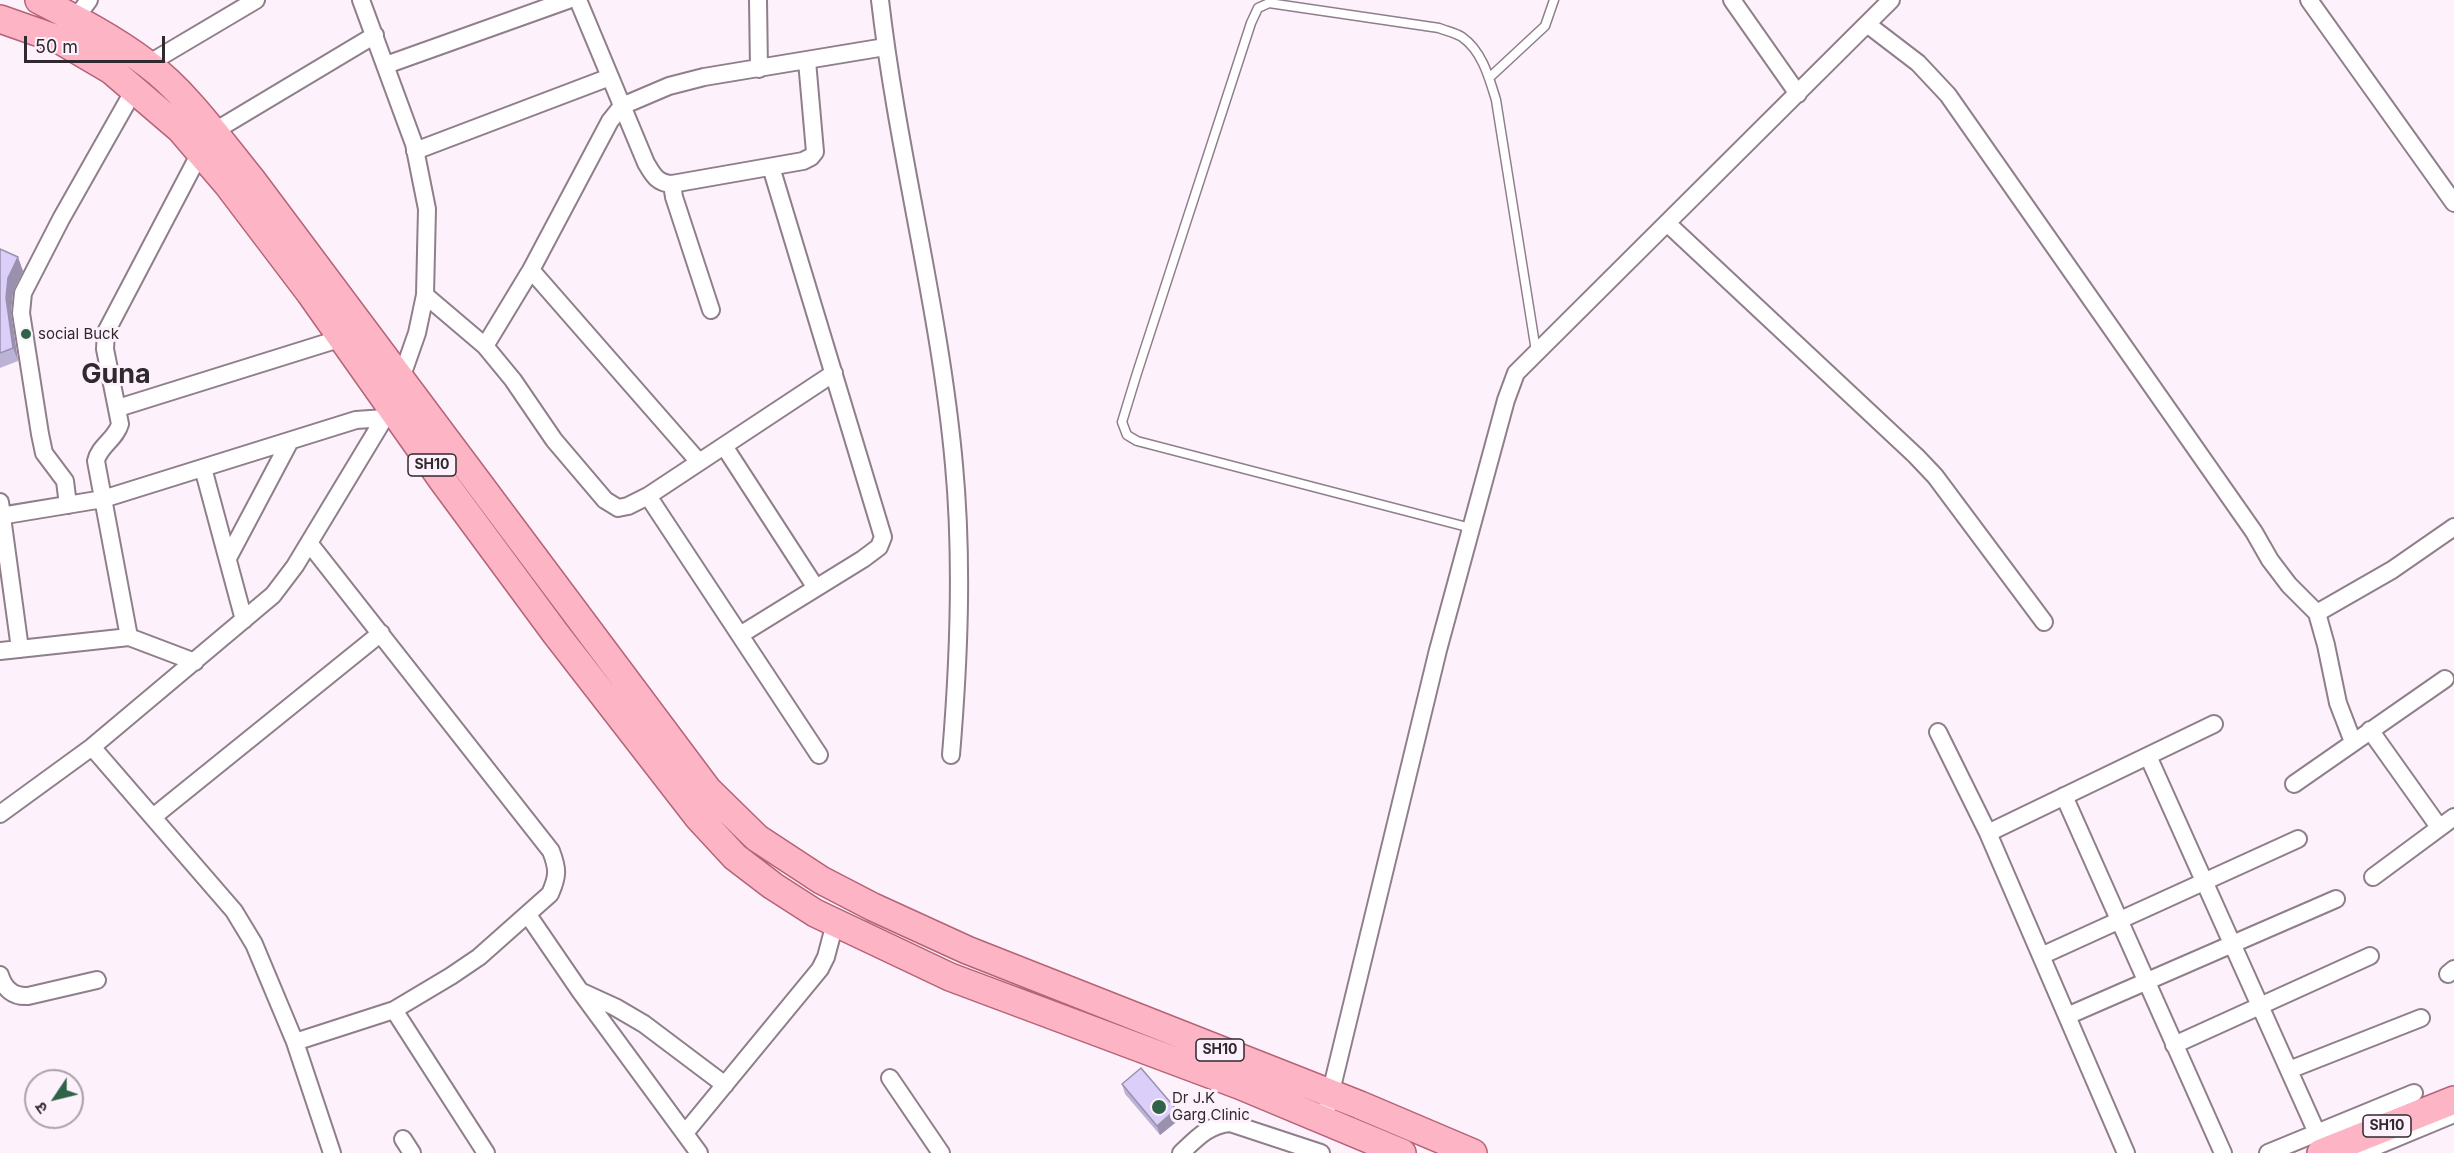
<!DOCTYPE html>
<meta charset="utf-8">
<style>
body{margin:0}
#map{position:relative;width:2454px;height:1153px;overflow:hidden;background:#fdf2fb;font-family:Inter,"Noto Sans Devanagari",sans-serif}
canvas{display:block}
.north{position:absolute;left:24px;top:1069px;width:60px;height:60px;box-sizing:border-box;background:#fdf2fb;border:2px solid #aba2a9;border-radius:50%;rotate:235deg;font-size:16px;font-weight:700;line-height:24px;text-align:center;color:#30292f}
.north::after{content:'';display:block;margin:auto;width:21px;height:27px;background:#30644a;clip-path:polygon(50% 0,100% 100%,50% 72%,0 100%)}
.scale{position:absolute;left:24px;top:36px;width:141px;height:27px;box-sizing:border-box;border:3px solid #30292f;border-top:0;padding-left:8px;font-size:18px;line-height:21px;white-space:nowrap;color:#30292f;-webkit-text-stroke:4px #fdf2fb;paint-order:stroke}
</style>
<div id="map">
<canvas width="2454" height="1153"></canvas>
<div class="north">उ</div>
<div class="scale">50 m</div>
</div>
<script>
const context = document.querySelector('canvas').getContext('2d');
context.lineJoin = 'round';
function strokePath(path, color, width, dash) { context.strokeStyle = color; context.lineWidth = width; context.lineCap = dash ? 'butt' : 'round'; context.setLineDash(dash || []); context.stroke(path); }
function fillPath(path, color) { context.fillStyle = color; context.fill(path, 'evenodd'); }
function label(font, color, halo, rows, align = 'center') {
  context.font = font + ' Inter,sans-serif'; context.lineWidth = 6; context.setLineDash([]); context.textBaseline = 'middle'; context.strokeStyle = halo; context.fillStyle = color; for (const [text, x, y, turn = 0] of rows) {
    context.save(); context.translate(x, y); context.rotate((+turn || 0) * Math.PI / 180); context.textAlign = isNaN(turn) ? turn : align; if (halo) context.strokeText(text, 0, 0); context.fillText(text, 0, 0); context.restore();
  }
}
const lane = new Path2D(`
 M1489 78 1545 26 1554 0
 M1471 528 1137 441 1127 435 1122 422 1137 373 1251 23 1258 8 1269 3 1439 28C1446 31 1456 33 1462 37 1482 51 1489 77 1496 100L1536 351`);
const street = new Path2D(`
 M578 0 646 163C653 175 657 183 672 184L803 161 811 157 815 152 807 61
 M758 0 759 69
 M880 0C898 156 940 309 954 465 963 562 959 659 951 755
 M1732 0 1798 94
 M2309 0 2454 203
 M75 19 89 0
 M1867 24 1918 63 1948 95 2254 532 2270 560 2289 585 2317 613 2326 645 2338 703 2353 742
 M148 64 256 0
 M386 65 568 0
 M213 132 375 35
 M415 151 610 77
 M672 184 674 197 711 310
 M1667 223 1916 456 1935 476 2044 622
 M531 270 699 462
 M425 295 485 346 513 380 554 440 605 500 618 508 628 506 648 496 834 373
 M485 346 531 270 610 121 622 106 669 86 704 77 885 47
 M118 408 342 338
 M724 446 816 588
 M203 468 244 620
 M648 496 819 755
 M0 502 20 649
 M68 505 65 481 44 453 40 434 21 313 23 293 61 219 134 90
 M0 516 103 499 356 420 385 418
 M228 558 290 441
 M2317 613 2392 570 2454 527
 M740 635 863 559 879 547 883 537 771 167
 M129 637 96 461C99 446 116 439 120 424L105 349 106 332 200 153
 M0 651 129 637 195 662
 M2370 730 2439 827
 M1938 732 1988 833 2126 1153
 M92 747 234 911 254 944 295 1042 332 1153
 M2148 756 2317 1133
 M2294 784 2445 679
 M2064 796 2223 1153
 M0 814 92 747 273 595 295 566 391 407 417 333 425 295 427 209 414 144 361 0
 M153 817 381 633
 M1988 833 2214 724
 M2373 877 2454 817
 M528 915 580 991 699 1153
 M2041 956 2298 839
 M2448 974 2454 969
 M0 975C4 989 13 997 28 996L97 980
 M580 991 615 1007 644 1024 725 1085
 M394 1010 486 1153
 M2067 1016 2336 899
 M295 1042 394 1010 451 976 479 957 550 894C558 876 558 869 551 851L309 543
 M2174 1045 2370 956
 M2289 1070 2421 1018
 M890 1078 941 1153
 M1324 1120 1438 650 1506 400 1516 373 1891 0
 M685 1133 820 969 826 957 835 923
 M403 1139 412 1153
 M1181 1153C1197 1138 1208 1125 1230 1123L1321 1153
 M2268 1153 2414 1093
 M2360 1153 2454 1114`);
const primary = new Path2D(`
 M39 0C76 19 113 38 146 63 185 91 221 142 252 180L708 790 757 838 821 880 873 907 967 950 1360 1105 1473 1153
 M0 19 60 40 111 70 180 129 228 185 310 293 443 481 556 634 698 817 735 857 773 886 815 913 950 977 1239 1085 1402 1153
 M2321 1153 2454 1100`);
strokePath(lane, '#8f7e8b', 11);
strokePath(street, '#8f7e8b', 20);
strokePath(primary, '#b56377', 30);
strokePath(lane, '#fff', 8);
strokePath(street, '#fff', 16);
strokePath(primary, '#fdb4c5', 27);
fillPath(new Path2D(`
 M0 249 23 271 13 292 11 312 18 361 0 368Z
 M1122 1084 1176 1109 1180 1119 1160 1135 1125 1094Z`), '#bcb2d6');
fillPath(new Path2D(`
 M18 257 23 271 13 292 11 312 18 361 13 348 6 298 8 278Z
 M1176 1109 1180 1119 1160 1135 1157 1126Z`), '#9991ae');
const building = new Path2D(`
 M0 249 18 257 8 278 6 298 13 348 0 353Z
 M1141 1068 1176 1109 1157 1126 1122 1084Z`);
fillPath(building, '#dbcff9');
strokePath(building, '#9991ae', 1.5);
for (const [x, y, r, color] of [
 [26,334,6,"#30644a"],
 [1159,1107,8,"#30644a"]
]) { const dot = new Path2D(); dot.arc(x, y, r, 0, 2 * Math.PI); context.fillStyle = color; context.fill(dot); strokePath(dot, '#fdf2fb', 2); }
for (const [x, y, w] of [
 [432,465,48],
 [1220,1050,48],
 [2387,1126,48]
]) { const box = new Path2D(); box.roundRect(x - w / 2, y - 11, w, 22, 4.5); context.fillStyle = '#fdf2fb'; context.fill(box); strokePath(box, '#30292f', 1.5); }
label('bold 14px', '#30292f', null, [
 ["SH10",432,465],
 ["SH10",1220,1050],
 ["SH10",2387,1126]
]);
label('15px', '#30292f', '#fdf2fb', [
 ["social Buck",38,334],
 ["Dr J.K",1172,1098],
 ["Garg Clinic",1172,1115]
], 'left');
label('bold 27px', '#30292f', '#fdf2fb', [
 ["Guna",116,375]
]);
</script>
